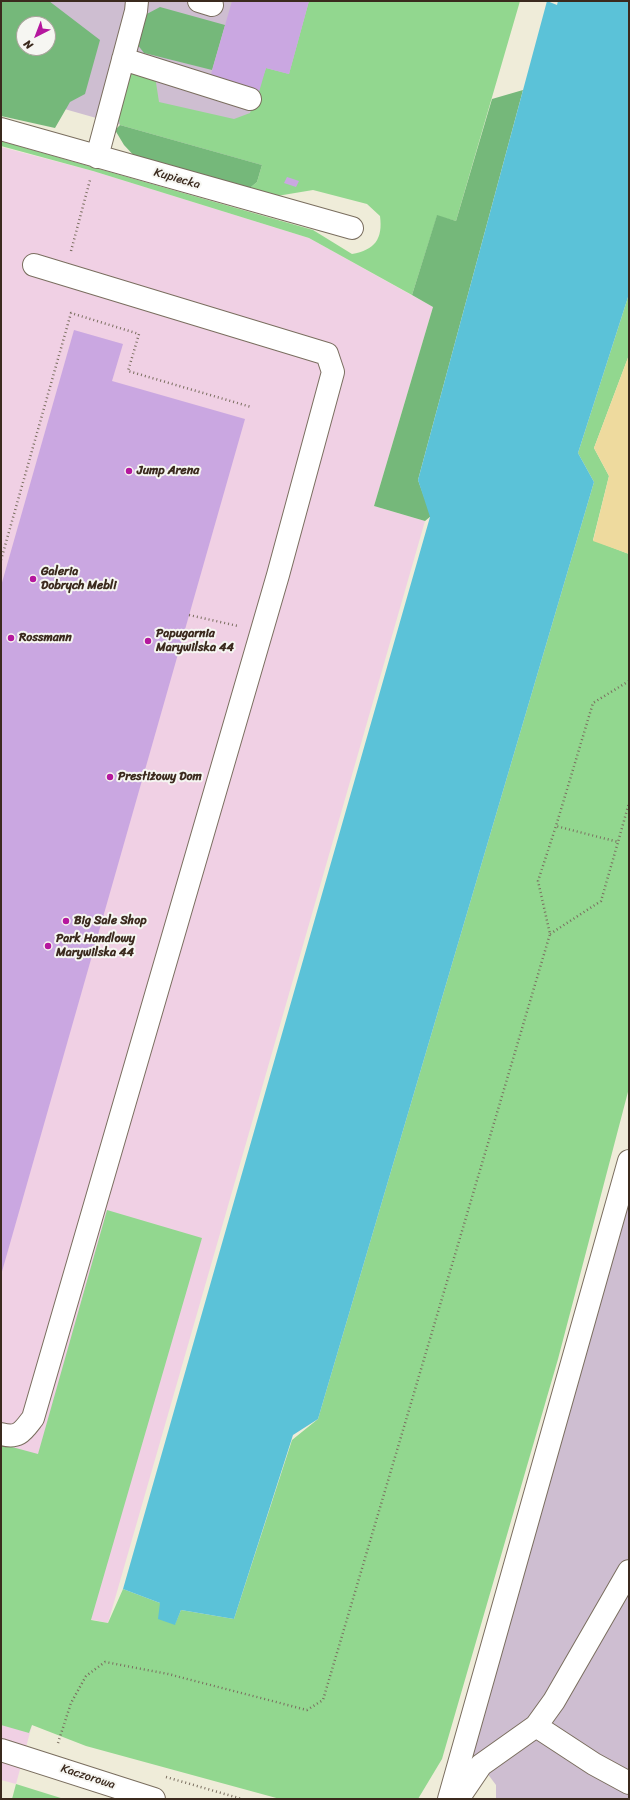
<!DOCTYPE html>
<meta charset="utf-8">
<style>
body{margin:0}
#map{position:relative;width:630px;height:1800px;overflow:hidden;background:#efecd9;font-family:Sriracha,sans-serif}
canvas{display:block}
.frame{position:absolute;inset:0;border:2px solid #3b2a1e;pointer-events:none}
.north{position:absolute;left:16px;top:16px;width:40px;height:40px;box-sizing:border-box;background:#f6f6f2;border:1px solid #aba49d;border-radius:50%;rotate:222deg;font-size:11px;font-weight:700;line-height:16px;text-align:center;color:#3b2a1e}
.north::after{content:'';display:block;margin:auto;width:14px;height:18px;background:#b5179e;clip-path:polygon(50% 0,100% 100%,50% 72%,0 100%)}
</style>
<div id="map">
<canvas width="630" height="1800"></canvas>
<div class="frame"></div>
<div class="north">N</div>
</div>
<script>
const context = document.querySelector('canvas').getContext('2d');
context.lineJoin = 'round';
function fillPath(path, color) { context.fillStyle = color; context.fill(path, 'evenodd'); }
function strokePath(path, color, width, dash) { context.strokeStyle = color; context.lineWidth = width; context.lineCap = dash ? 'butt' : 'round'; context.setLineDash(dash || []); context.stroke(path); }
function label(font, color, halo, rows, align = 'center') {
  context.font = font + ' Sriracha,sans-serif'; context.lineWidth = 4; context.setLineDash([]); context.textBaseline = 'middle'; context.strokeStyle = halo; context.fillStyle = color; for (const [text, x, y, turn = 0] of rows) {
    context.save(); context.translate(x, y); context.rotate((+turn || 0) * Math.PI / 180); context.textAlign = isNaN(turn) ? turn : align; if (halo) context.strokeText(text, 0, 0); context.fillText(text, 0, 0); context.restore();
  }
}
fillPath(new Path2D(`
 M1 147 93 171 309 238 433 307 374 506 425 521 108 1623 79 1617 32 1725 16 1784 1 1780Z`), '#f0d0e4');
fillPath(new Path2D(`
 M1 1H317L262 165 1 91ZM24 24H48V48H24Z
 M629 1203V1799H496V1785L469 1749Z`), '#cebed1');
fillPath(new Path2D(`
 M309 1H520L456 221 437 216 412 295 309 238 93 171 1 146V141L313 230 352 254C375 250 383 239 380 216L367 204 313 190 271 197 245 192 257 182 262 165 120 125 118 114 131 72 155 76 159 102 234 119 250 113 266 68 289 74Z
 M629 294 628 334 629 355 594 448 609 476 593 540 629 554V1088L558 1359 442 1759 418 1799H280L86 1746 32 1725 29 1733 1 1725V1444L38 1454 107 1210 202 1238 91 1620 108 1623 123 1589 160 1603 175 1624 181 1610 234 1619 292 1440 318 1419 594 482 578 453Z
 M16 1784 64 1799H12Z`), '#92d78f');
fillPath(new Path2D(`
 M1 1H49L100 40 85 94 70 102 55 128 1 116ZM24 24H48V48H24Z
 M160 7 225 25 212 70 144 53 137 44 143 16Z
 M523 90 418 480 431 516 425 521 374 506 433 307 412 295 437 215 456 221 492 99Z
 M120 125 262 165 257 182 245 192 138 160 124 145 115 130Z`), '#75b87a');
fillPath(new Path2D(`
 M629 355V554L593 541 609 476 594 448Z`), '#eeda9e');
fillPath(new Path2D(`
 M547 1 557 5 558 1H629V294L578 453 594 482 318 1419 293 1435 234 1619 181 1610 175 1625 158 1619 160 1603 123 1589 430 517 418 480Z`), '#5bc2d8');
fillPath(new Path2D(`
 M232 1H309L289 74 266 68 259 92 210 78Z
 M287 177 299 181 296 187 284 183Z
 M74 330 123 344 112 381 245 419 1 1275V586Z`), '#caa7e1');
const minor = new Path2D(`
 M199 1 212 5
 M123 59 250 99
 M1 129 352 228
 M97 157 136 11 137 1
 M1 1434C19 1439 23 1431 33 1418L278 575 333 372 327 354 34 265
 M536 1726 594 1764 629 1783
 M1 1750 154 1799
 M449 1799 629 1161
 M458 1799 481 1765 536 1726 554 1701 629 1571`);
strokePath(minor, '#7a6e5f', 24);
strokePath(new Path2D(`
 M71 251 90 180
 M1 560 71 313 139 334 128 371 251 407
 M189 615 238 626
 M629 681 593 703 556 826 618 842 629 803
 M550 934 601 901 618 842
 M58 1743 71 1703 86 1676 105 1662 168 1674 307 1710 323 1700 550 934 538 881 556 826
 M166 1777 242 1799`), '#7a6e5f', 2.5, [1, 3]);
strokePath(minor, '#fff', 22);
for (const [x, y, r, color] of [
 [129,471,4,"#b5179e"],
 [33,579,4,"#b5179e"],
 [11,638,4,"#b5179e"],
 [148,641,4,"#b5179e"],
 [110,777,4,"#b5179e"],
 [66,921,4,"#b5179e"],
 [48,946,4,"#b5179e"]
]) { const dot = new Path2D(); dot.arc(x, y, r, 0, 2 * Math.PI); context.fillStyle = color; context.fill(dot); strokePath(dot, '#f6f6f2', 1.5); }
label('12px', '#3b2a1e', '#f6f6f2', [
 ["Kupiecka",177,179,16],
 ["Kaczorowa",88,1777,18]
]);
label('bold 12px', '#3b2a1e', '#f6f6f2', [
 ["Jump Arena",137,471],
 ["Galeria",41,572],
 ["Dobrych Mebli",41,586],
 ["Papugarnia",156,634],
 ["Marywilska 44",156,648],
 ["Rossmann",19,638],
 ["Prestiżowy Dom",118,777],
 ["Big Sale Shop",74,921],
 ["Park Handlowy",56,939],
 ["Marywilska 44",56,953]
], 'left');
</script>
